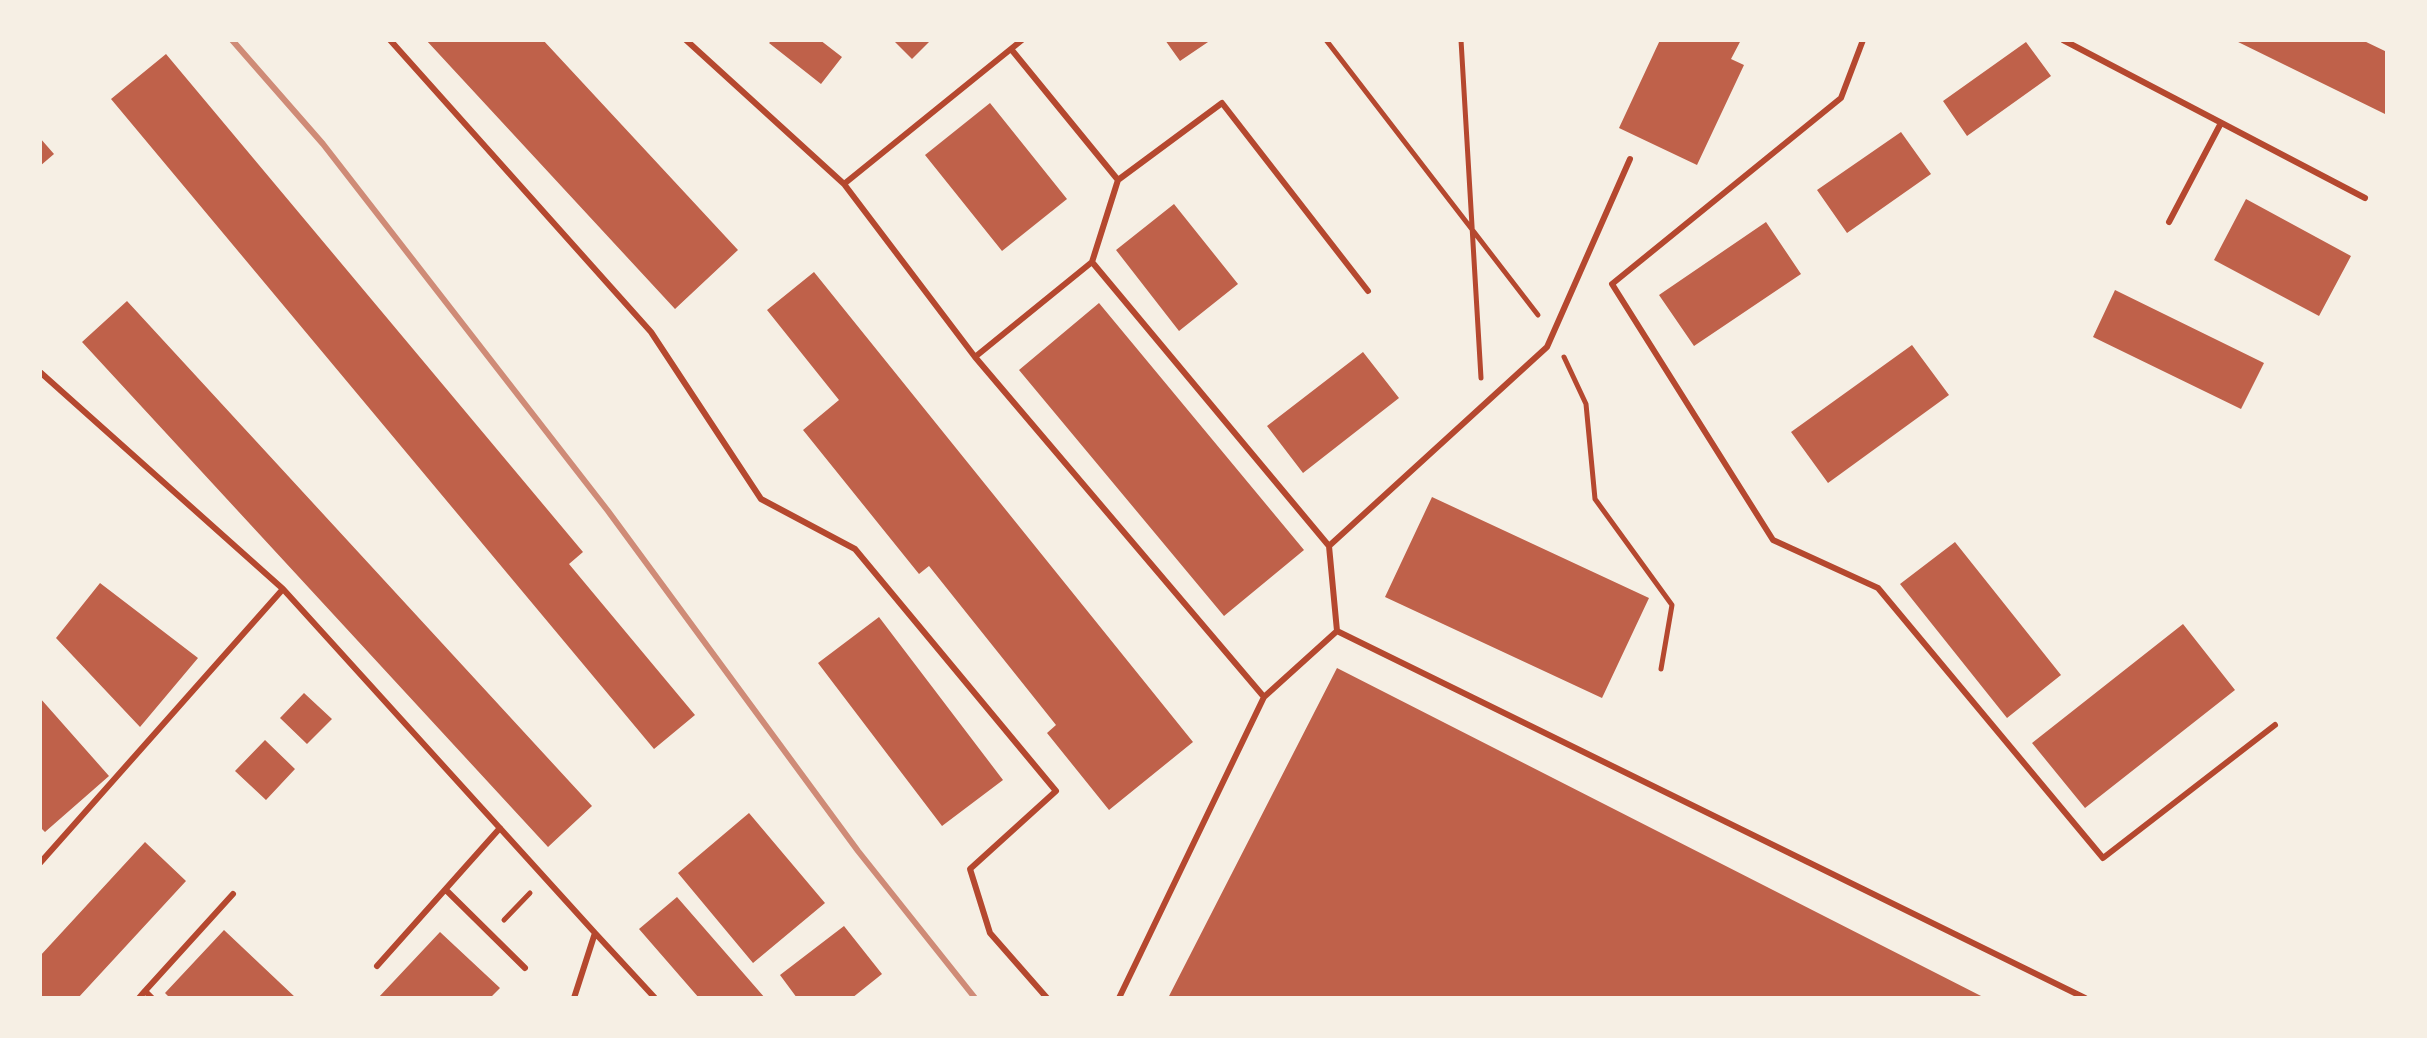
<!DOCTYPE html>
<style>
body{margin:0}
#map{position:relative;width:2427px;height:1038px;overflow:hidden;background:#f6efe4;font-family:Mulish,sans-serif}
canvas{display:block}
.frame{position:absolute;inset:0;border:42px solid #f6efe4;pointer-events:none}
</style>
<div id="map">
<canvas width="2427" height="1038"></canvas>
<div class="frame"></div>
</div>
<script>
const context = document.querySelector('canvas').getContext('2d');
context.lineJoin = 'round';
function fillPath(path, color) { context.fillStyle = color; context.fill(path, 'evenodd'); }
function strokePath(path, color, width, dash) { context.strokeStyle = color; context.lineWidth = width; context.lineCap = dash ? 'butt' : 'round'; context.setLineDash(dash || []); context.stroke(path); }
fillPath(new Path2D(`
 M426 40H543L738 250 675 309Z
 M772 40H820L842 57 821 84 769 43Z
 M893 40H931L912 59Z
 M1165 40H1211L1180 61Z
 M1660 40H1741L1731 59 1744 65 1697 165 1619 128Z
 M2234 40H2362L2387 52V110L2385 114Z
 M2026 42 2051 76 1967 136 1943 101Z
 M166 54 583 552 569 564 695 715 654 749 111 99Z
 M990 103 1067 199 1002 251 925 155Z
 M1901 132 1931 174 1847 233 1817 190Z
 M40 138 54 154 40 166Z
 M2246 199 2351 256 2319 316 2214 260Z
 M1174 204 1238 284 1179 331 1116 250Z
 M1766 222 1801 274 1694 346 1659 295Z
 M814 272 1193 742 1109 810 1047 733 1056 725 929 566 919 574 803 430 839 400 767 310Z
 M2115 290 2264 363 2241 409 2093 337Z
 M127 301 592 806 548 847 82 342Z
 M1099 303 1304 550 1224 616 1019 370Z
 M1912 345 1949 395 1828 483 1791 432Z
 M1363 352 1399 398 1303 473 1267 426Z
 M1432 497 1649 598 1602 698 1385 597Z
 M1955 542 2061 675 2007 718 1900 584Z
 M100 583 198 658 140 727 56 638Z
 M879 617 1003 780 942 826 818 663Z
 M2183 624 2235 690 2085 808 2032 743Z
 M1337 668 1985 998H1168Z
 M304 693 332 719 307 744 280 718Z
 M40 698 109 776 45 832 40 827Z
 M265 740 295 769 266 800 235 771Z
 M749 813 825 903 753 963 678 873Z
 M145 842 186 881 78 998H40V956Z
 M677 897 765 998H699L639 929Z
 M844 926 882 974 852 998H797L780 975Z
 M224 930 296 998H170L165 993Z
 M440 932 500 988 490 998H378Z`), '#bf614a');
strokePath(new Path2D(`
 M1326 40 1538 315
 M1461 40 1481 378
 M1564 357 1586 404 1595 499 1672 605 1661 669
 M504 920 530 893`), '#b5482f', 5);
strokePath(new Path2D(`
 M390 40 651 332 761 499 855 549 1056 791 970 869 990 933 1047 998
 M686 40 844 184 1022 40
 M1863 40 1841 98 1612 284 1773 540 1878 588 2103 858 2275 725
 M2063 40 2365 198
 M1011 49 1118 180 1222 103 1368 291
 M1118 180 1092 262 1329 546 1337 631 1264 697
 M844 184 975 357 1264 697 1119 998
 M2169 222 2221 123
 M975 357 1092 262
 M40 372 283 589 40 863
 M1329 546 1547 347 1630 159
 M283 589 595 933 574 998
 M1337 631 2085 998
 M446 890 525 968
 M595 933 655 998
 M377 966 500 828
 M145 991 233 894
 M139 998 145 991 152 998`), '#b5482f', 6);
strokePath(new Path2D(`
 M232 40 323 144 608 511 858 851 975 998`), '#cf8b77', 6);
</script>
